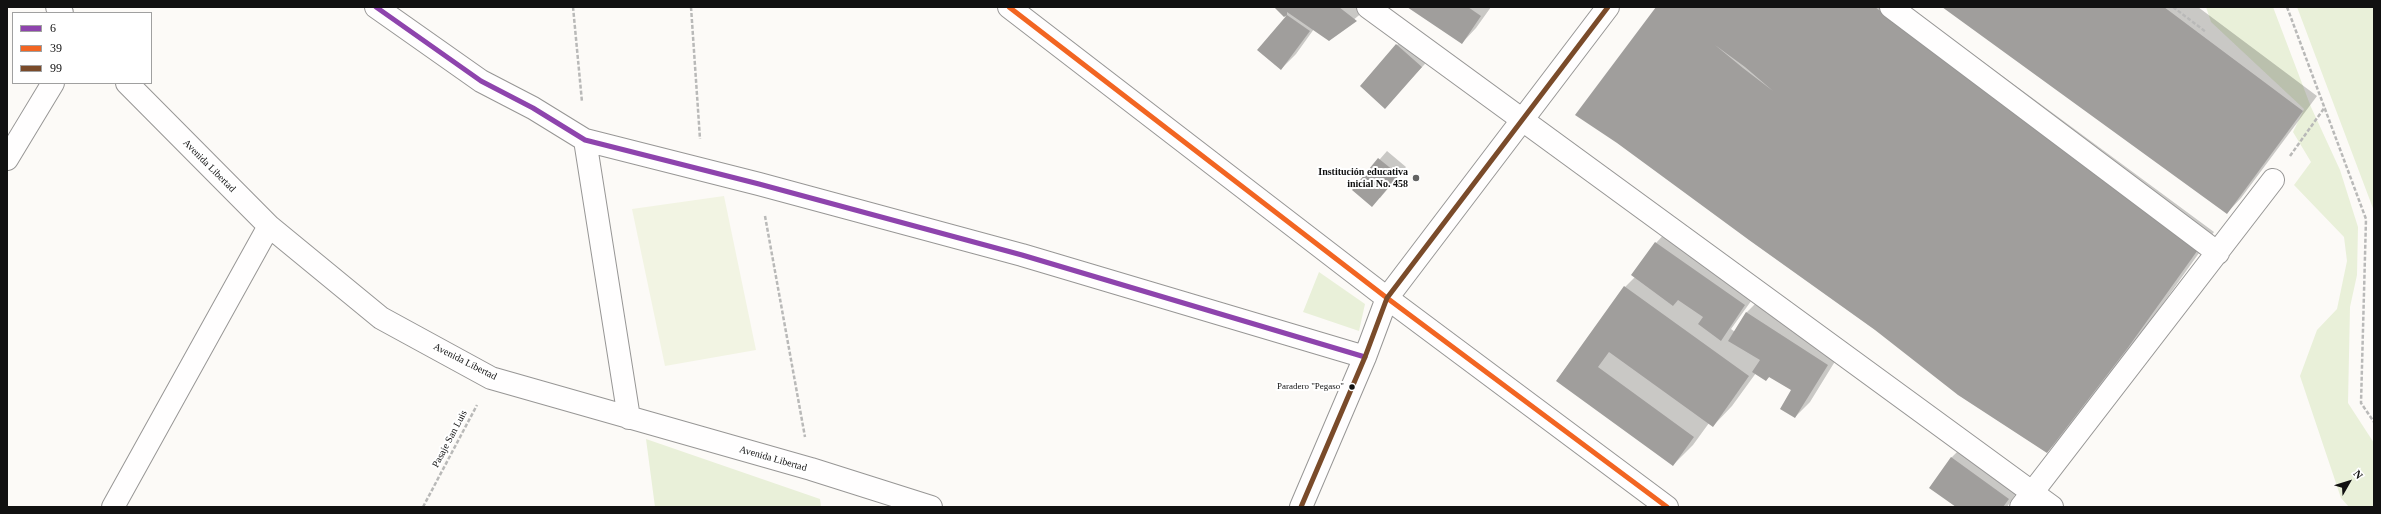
<!DOCTYPE html>
<meta charset="utf-8">
<style>
body{margin:0}
#map{position:relative;width:2381px;height:514px;overflow:hidden;background:#fcfaf7;font-family:"Times New Roman",serif}
canvas{display:block}
.frame{position:absolute;inset:0;border:8px solid #111;pointer-events:none}
.legend{position:absolute;left:12px;top:12px;width:140px;height:72px;box-sizing:border-box;background:#fff;border:1px solid #a0a0a0;margin:0;padding:5px 7px;list-style:none;font-size:12px;color:#111}
.legend li{display:flex;align-items:center;gap:8px;height:20px}
.legend b{width:20px;border:1px solid #a0a0a0}
.north{position:absolute;left:2329px;top:462px;width:40px;height:40px;-webkit-text-stroke:3px #fff;paint-order:stroke;rotate:51deg;font-size:11px;font-weight:700;line-height:16px;text-align:center;color:#111}
.north::after{content:'';display:block;margin:auto;width:14px;height:18px;background:#111;clip-path:polygon(50% 0,100% 100%,50% 72%,0 100%)}
</style>
<div id="map">
<canvas width="2381" height="514"></canvas>
<div class="frame"></div>
<ul class="legend">
<li><b style="height:5px;background:#8e44ad"></b>6</li>
<li><b style="height:5px;background:#f26522"></b>39</li>
<li><b style="height:5px;background:#7a4b2a"></b>99</li>
</ul>
<div class="north">N</div>
</div>
<script>
const context = document.querySelector('canvas').getContext('2d');
context.lineJoin = 'round';
function fillPath(path, color) { context.fillStyle = color; context.fill(path, 'evenodd'); }
function strokePath(path, color, width, dash) { context.strokeStyle = color; context.lineWidth = width; context.lineCap = dash ? 'butt' : 'round'; context.setLineDash(dash || []); context.stroke(path); }
function label(font, color, halo, rows, align = 'center') {
  context.font = font + ' "Times New Roman",serif'; context.lineWidth = 4; context.setLineDash([]); context.textBaseline = 'middle'; context.strokeStyle = halo; context.fillStyle = color; for (const [text, x, y, turn = 0] of rows) {
    context.save(); context.translate(x, y); context.rotate((+turn || 0) * Math.PI / 180); context.textAlign = isNaN(turn) ? turn : align; if (halo) context.strokeText(text, 0, 0); context.fillText(text, 0, 0); context.restore();
  }
}
fillPath(new Path2D(`
 M2206 7H2273L2311 107 2340 170 2358 227 2357 275 2350 307 2348 403 2374 443V507H2349L2341 498 2300 376 2317 330 2337 309 2347 261 2344 237 2294 185 2311 162 2293 132 2304 109 2211 22Z
 M2297 7H2374V211Z
 M1319 272 1365 304 1359 331 1303 312Z
 M646 439 820 499 821 507H655Z`), '#e9f0d9');
fillPath(new Path2D(`
 M724 196 756 350 665 366 632 209Z`), '#f2f4e3');
fillPath(new Path2D(`
 M1275 7H1369L1329 40 1314 29 1296 54 1281 69 1286 17Z
 M1409 7H1491L1476 28 1462 43Z
 M1657 7H1909L2214 232 2142 333 2062 437 2047 452Z
 M1945 7H2198L2317 96 2241 198 2227 213Z
 M1412 30 1436 52 1385 107 1397 45Z
 M1387 151 1406 167 1380 198 1353 190Z
 M1670 228 1759 290 1731 329 1735 332 1746 313 1761 298 1842 350 1810 402 1795 417 1793 390 1770 376 1766 380 1756 373 1732 406 1713 426 1709 423 1693 445 1673 465 1557 380 1625 287 1635 277 1656 243Z
 M1966 443 2023 483 2007 507H1957L1951 458Z`), '#0003');
fillPath(new Path2D(`
 M1274 7H1339L1357 21 1329 41 1287 12V15L1310 31 1281 70 1257 50 1287 15 1284 17Z
 M1407 7H1468L1481 16 1462 44Z
 M1656 7H1875L2200 247 2127 349 2047 453 1958 395 1875 330 1749 240 1617 143 1575 115ZM1715 45 1745 67 1773 91 1743 68Z
 M1942 7H2164L2303 111 2227 214Z
 M1396 44 1422 67 1385 109 1360 86Z
 M1378 158 1399 175 1372 207 1352 190Z
 M1655 242 1745 305 1721 341 1698 324 1703 317 1678 300 1673 306 1631 275Z
 M1624 286 1749 376 1713 427 1609 352 1598 367 1694 437 1673 466 1556 381Z
 M1746 312 1828 365 1795 418 1780 409 1791 390 1769 377 1766 381 1752 372 1760 360 1728 341Z
 M1951 457 2009 499 2003 507H1956L1929 488Z`), '#a09e9c');
const street = new Path2D(`
 M57 7 62 13
 M376 7 481 81 533 108 585 140 759 184 1022 255 1365 357
 M1009 7 1387 298 1667 507
 M1368 7 2052 507
 M1891 7 2218 253
 M127 83 269 226 381 318 491 378 811 469 931 507
 M585 140 629 418
 M7 159 53 83
 M113 507 269 226
 M1301 507 1365 357 1387 298 1608 7
 M2021 507 2273 180`);
strokePath(street, '#979695', 24);
strokePath(new Path2D(`
 M573 7 582 102
 M691 7 700 139
 M2173 7 2206 32
 M2287 7 2366 219 2361 403 2374 422
 M2290 156 2325 107
 M765 216 805 437
 M423 507 477 405`), '#b9b9b8', 2.5, [4, 2]);
strokePath(street, '#fffefe', 22);
strokePath(new Path2D(`
 M376 7 481 81 533 108 585 140 759 184 1022 255 1365 357`), '#8e44ad', 5);
strokePath(new Path2D(`
 M1009 7 1387 298 1667 507`), '#f26522', 5);
strokePath(new Path2D(`
 M1301 507 1365 357 1387 298 1608 7`), '#7a4b2a', 5);
for (const [x, y, r, color] of [
 [1416,178,4,"#636362"],
 [1352,387,3.5,"#111"]
]) { const dot = new Path2D(); dot.arc(x, y, r, 0, 2 * Math.PI); context.fillStyle = color; context.fill(dot); strokePath(dot, '#fff', 1.5); }
label('9px', '#111', '#fff', [
 ["Paradero \"Pegaso\"",1344,387]
], 'right');
label('10px', '#111', '#fff', [
 ["Avenida Libertad",209,166,45],
 ["Avenida Libertad",465,362,27],
 ["Pasaje San Luis",450,439,-62],
 ["Avenida Libertad",773,459,16]
]);
label('bold 10px', '#111', '#fff', [
 ["Institución educativa",1408,172],
 ["inicial No. 458",1408,184]
], 'right');
</script>
